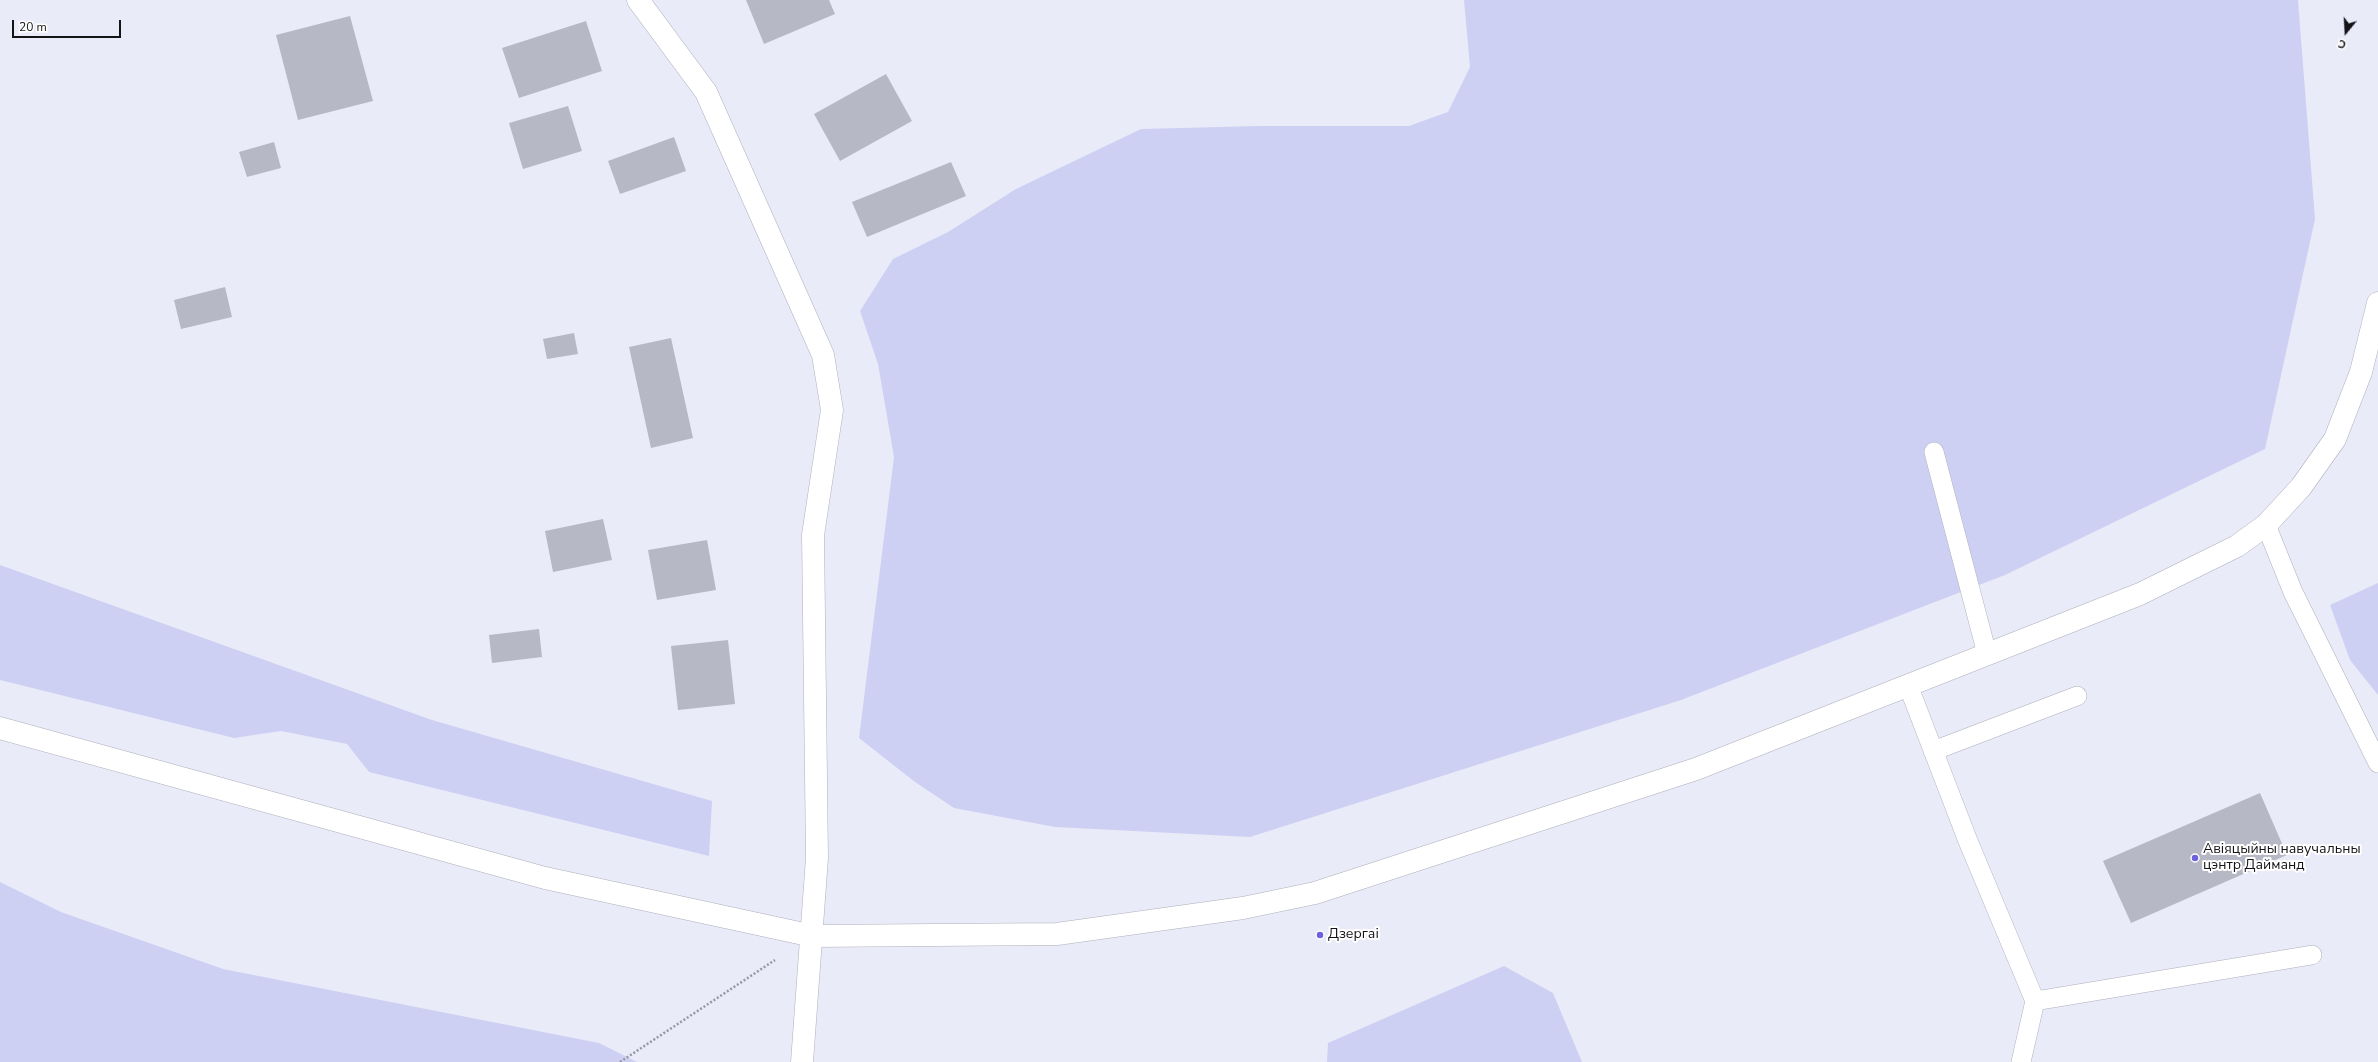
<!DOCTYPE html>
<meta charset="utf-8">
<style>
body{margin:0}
#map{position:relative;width:2378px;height:1062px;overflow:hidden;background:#eaebf8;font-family:"Nunito Sans",sans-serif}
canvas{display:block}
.north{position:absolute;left:2326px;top:12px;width:40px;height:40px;-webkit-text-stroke:3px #fff;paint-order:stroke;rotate:198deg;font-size:11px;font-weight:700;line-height:16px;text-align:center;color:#141418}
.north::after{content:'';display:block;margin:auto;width:14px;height:18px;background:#141418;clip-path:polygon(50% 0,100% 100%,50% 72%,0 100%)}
.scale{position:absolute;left:12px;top:20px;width:109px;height:18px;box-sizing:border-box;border:2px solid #141418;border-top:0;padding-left:5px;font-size:12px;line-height:14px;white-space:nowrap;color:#141418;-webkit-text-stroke:3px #fff;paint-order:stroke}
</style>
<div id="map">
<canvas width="2378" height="1062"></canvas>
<div class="north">С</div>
<div class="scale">20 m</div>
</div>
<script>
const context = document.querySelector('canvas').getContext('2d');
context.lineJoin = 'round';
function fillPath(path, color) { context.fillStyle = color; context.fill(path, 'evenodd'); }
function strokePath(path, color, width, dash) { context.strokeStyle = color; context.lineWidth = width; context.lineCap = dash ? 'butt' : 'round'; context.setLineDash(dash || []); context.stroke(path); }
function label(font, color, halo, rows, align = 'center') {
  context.font = font + ' "Nunito Sans",sans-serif'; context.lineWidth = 4; context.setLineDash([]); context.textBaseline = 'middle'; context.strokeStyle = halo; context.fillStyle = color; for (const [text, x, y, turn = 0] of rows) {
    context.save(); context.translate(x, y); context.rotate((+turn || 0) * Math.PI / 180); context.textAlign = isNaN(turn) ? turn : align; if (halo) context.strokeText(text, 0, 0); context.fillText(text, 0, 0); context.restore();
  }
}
fillPath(new Path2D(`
 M1464 0H2298L2315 219 2265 449 2005 575 1681 700 1250 837 1055 827 954 808 915 782 859 738 894 457 878 364 860 311 893 259 948 232 1016 189 1141 129 1258 126H1409L1448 112 1470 67Z
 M0 565 432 720 712 801 709 856 369 772 347 744 281 731 234 738 0 680Z
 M2378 583V695L2350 660 2330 605Z
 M0 882 61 912 223 969 599 1043 637 1062H0Z
 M1504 966 1553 993 1582 1062H1327L1328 1043Z`), '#ced0f3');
fillPath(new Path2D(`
 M746 0H829L835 14 764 44Z
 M350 16 373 101 298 120 276 35Z
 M586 21 602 71 519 98 502 48Z
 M886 74 912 121 840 161 814 114Z
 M568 106 582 151 523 169 509 123Z
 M674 137 686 171 620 194 608 161Z
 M274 142 281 168 247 177 239 152Z
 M951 162 966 196 867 237 852 202Z
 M225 287 232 317 181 329 174 300Z
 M574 333 578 354 547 359 543 339Z
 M671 338 693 438 651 448 629 347Z
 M603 519 612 560 553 572 545 531Z
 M707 540 716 590 657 600 648 550Z
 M539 629 542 657 492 663 489 635Z
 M728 640 735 704 678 710 671 646Z
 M2260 793 2287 855 2131 923 2103 861Z`), '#b7b8c5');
const service = new Path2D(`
 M1934 452 1987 654
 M2266 525 2293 592 2378 763
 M1908 685 1968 841 2035 1001 2021 1062
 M1933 751 2077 696
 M2035 1001 2312 955`);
const minor = new Path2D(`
 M638 0 706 92 823 355 832 410 813 535 817 858 802 1062`);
const tertiary = new Path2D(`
 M0 728 545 878 813 936 1057 934 1243 908 1315 893 1696 769 2140 594 2237 546 2266 525 2301 487 2335 439 2361 372 2378 303`);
strokePath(service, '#aeafbc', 20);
strokePath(minor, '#aeafbc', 23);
strokePath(tertiary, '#aeafbc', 23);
strokePath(new Path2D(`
 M620 1062 775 960`), '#9697a0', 2.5, [2, 2]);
strokePath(service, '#fff', 19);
strokePath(minor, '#fff', 22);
strokePath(tertiary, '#fff', 22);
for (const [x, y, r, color] of [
 [2195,858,4,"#6d62dc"],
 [1320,935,4,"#6d62dc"]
]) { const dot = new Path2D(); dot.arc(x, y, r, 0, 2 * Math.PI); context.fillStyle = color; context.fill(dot); strokePath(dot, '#fff', 1.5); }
label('14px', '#141418', '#fff', [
 ["Авіяцыйны навучальны",2203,850],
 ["цэнтр Дайманд",2203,866],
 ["Дзергаі",1328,935]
], 'left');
</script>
